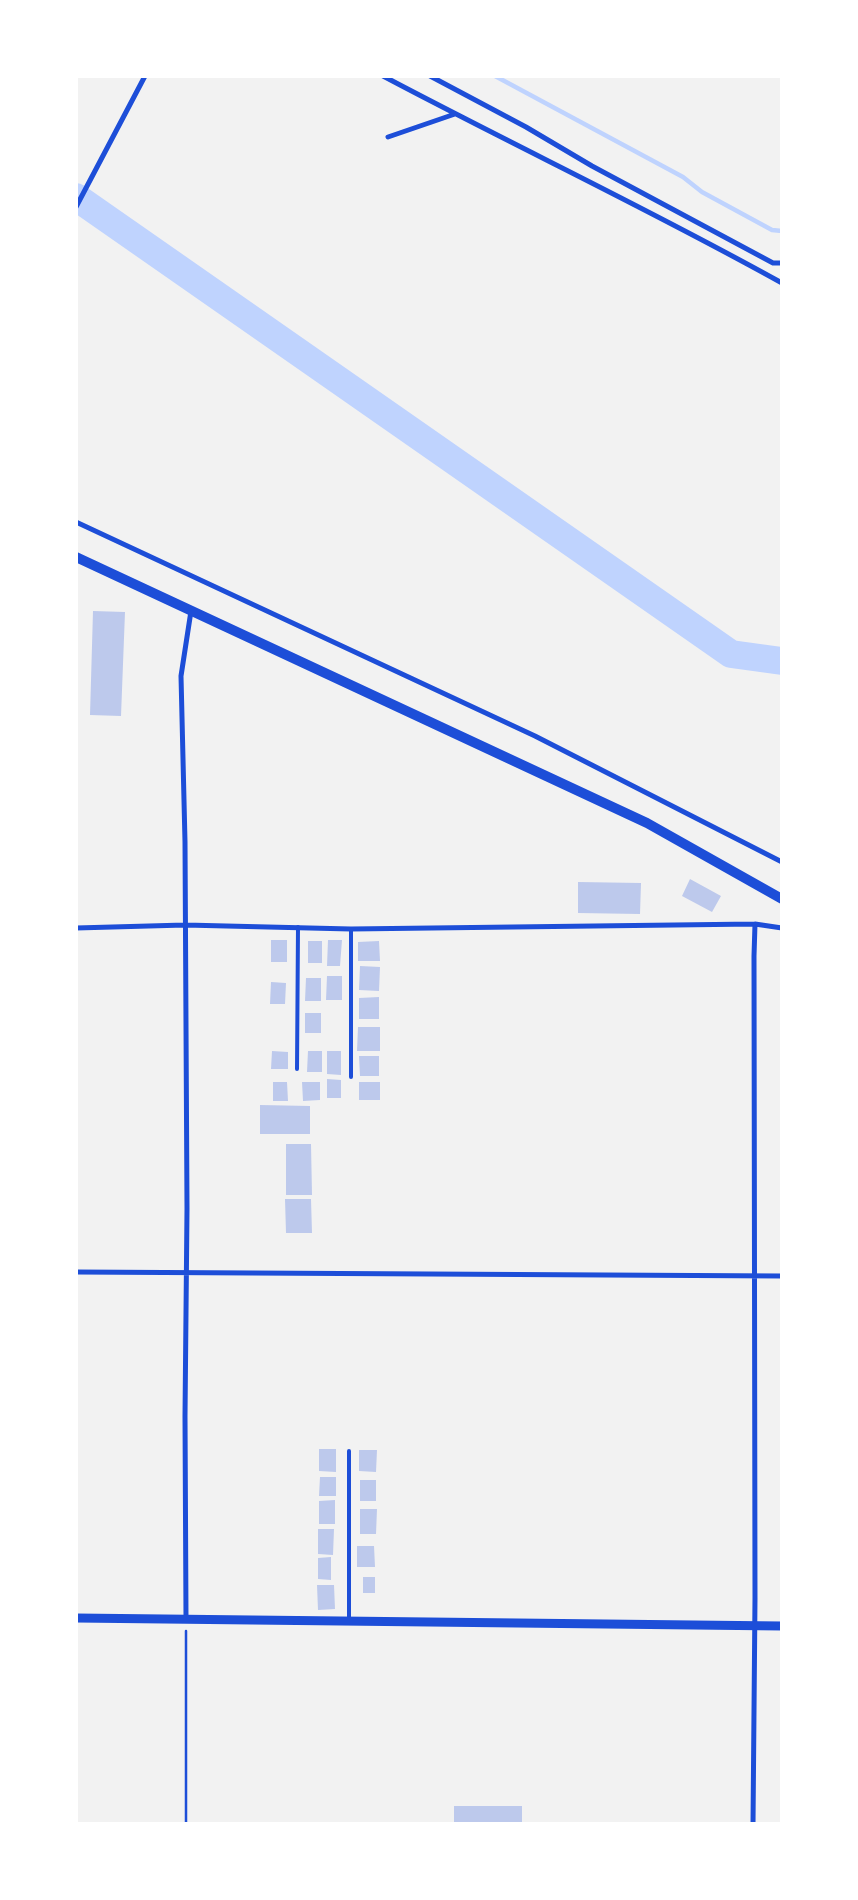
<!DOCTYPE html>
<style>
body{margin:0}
#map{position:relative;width:858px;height:1900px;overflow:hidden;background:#f2f2f2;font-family:"Noto Sans",sans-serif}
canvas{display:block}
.frame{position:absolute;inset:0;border:78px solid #fff;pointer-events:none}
</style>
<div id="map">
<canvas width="858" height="1900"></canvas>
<div class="frame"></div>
</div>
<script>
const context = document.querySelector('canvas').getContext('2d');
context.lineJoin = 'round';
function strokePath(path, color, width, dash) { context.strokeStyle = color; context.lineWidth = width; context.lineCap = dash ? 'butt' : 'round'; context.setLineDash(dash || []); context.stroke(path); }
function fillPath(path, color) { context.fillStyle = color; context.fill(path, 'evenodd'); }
strokePath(new Path2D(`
 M495 76 683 177 702 192 772 230 782 231`), '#bfd3fe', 4.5);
strokePath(new Path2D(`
 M76 197 731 654 782 661`), '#bfd3fe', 28);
fillPath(new Path2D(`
 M93 611 125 612 121 716 90 715Z
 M690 879 721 896 712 912 682 896Z
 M578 882 641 883 640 914 578 913Z
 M271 940H287V962H271Z
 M328 940H342L340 966H327Z
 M308 941H322V963H308Z
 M379 941 380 961H358V942Z
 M360 966 380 967 379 991 359 990Z
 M327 976H342V1000H326Z
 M306 978H321V1001H305Z
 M271 982 286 983 285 1004H270Z
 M379 997V1019H359V998Z
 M305 1013H321V1033H305Z
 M358 1027H380V1051H357Z
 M272 1051 288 1052V1069H271Z
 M308 1051H322V1072H307Z
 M327 1051H341V1075L327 1074Z
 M359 1056H379V1076H360Z
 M327 1079 341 1080V1098H327Z
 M273 1082H287L288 1101H273Z
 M302 1082H320V1100L303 1101Z
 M359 1082H380V1100H359Z
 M260 1105 310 1106V1134H260Z
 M286 1144H311L312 1195H286Z
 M285 1199H311L312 1233H286Z
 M319 1449H336V1472L319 1471Z
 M359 1450H377L376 1472 359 1471Z
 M320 1477H336V1496H319Z
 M360 1480H376V1501H360Z
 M335 1500V1524H319V1501Z
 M360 1509H377L376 1534H360Z
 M318 1529H334L333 1555 318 1554Z
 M357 1546H374L375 1567H357Z
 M331 1557V1580L318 1579V1558Z
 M363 1577H375V1593H363Z
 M317 1585H334L335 1609 318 1610Z
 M454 1806H522V1824H454Z`), '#bdc9ec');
strokePath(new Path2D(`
 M186 1631V1824`), '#1d4ed8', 2.5);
strokePath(new Path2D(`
 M297 1069 298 927
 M351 1077V929
 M349 1620V1451`), '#1d4ed8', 4);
strokePath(new Path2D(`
 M383 76C515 146 651 210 782 283
 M430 76 526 127 592 166 773 263H782
 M388 137 455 114
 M76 207 145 76
 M76 522 535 736 782 862
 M76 928 185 925 351 929 755 924 782 928
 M76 1272 782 1276
 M186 1619 185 1416 187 1209 185 842 181 676 191 611
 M753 1824 755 1598 754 956 755 924`), '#1d4ed8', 5);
strokePath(new Path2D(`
 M76 1618 782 1626`), '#1d4ed8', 9);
strokePath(new Path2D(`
 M76 557 647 823 782 899`), '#1d4ed8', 10);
</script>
